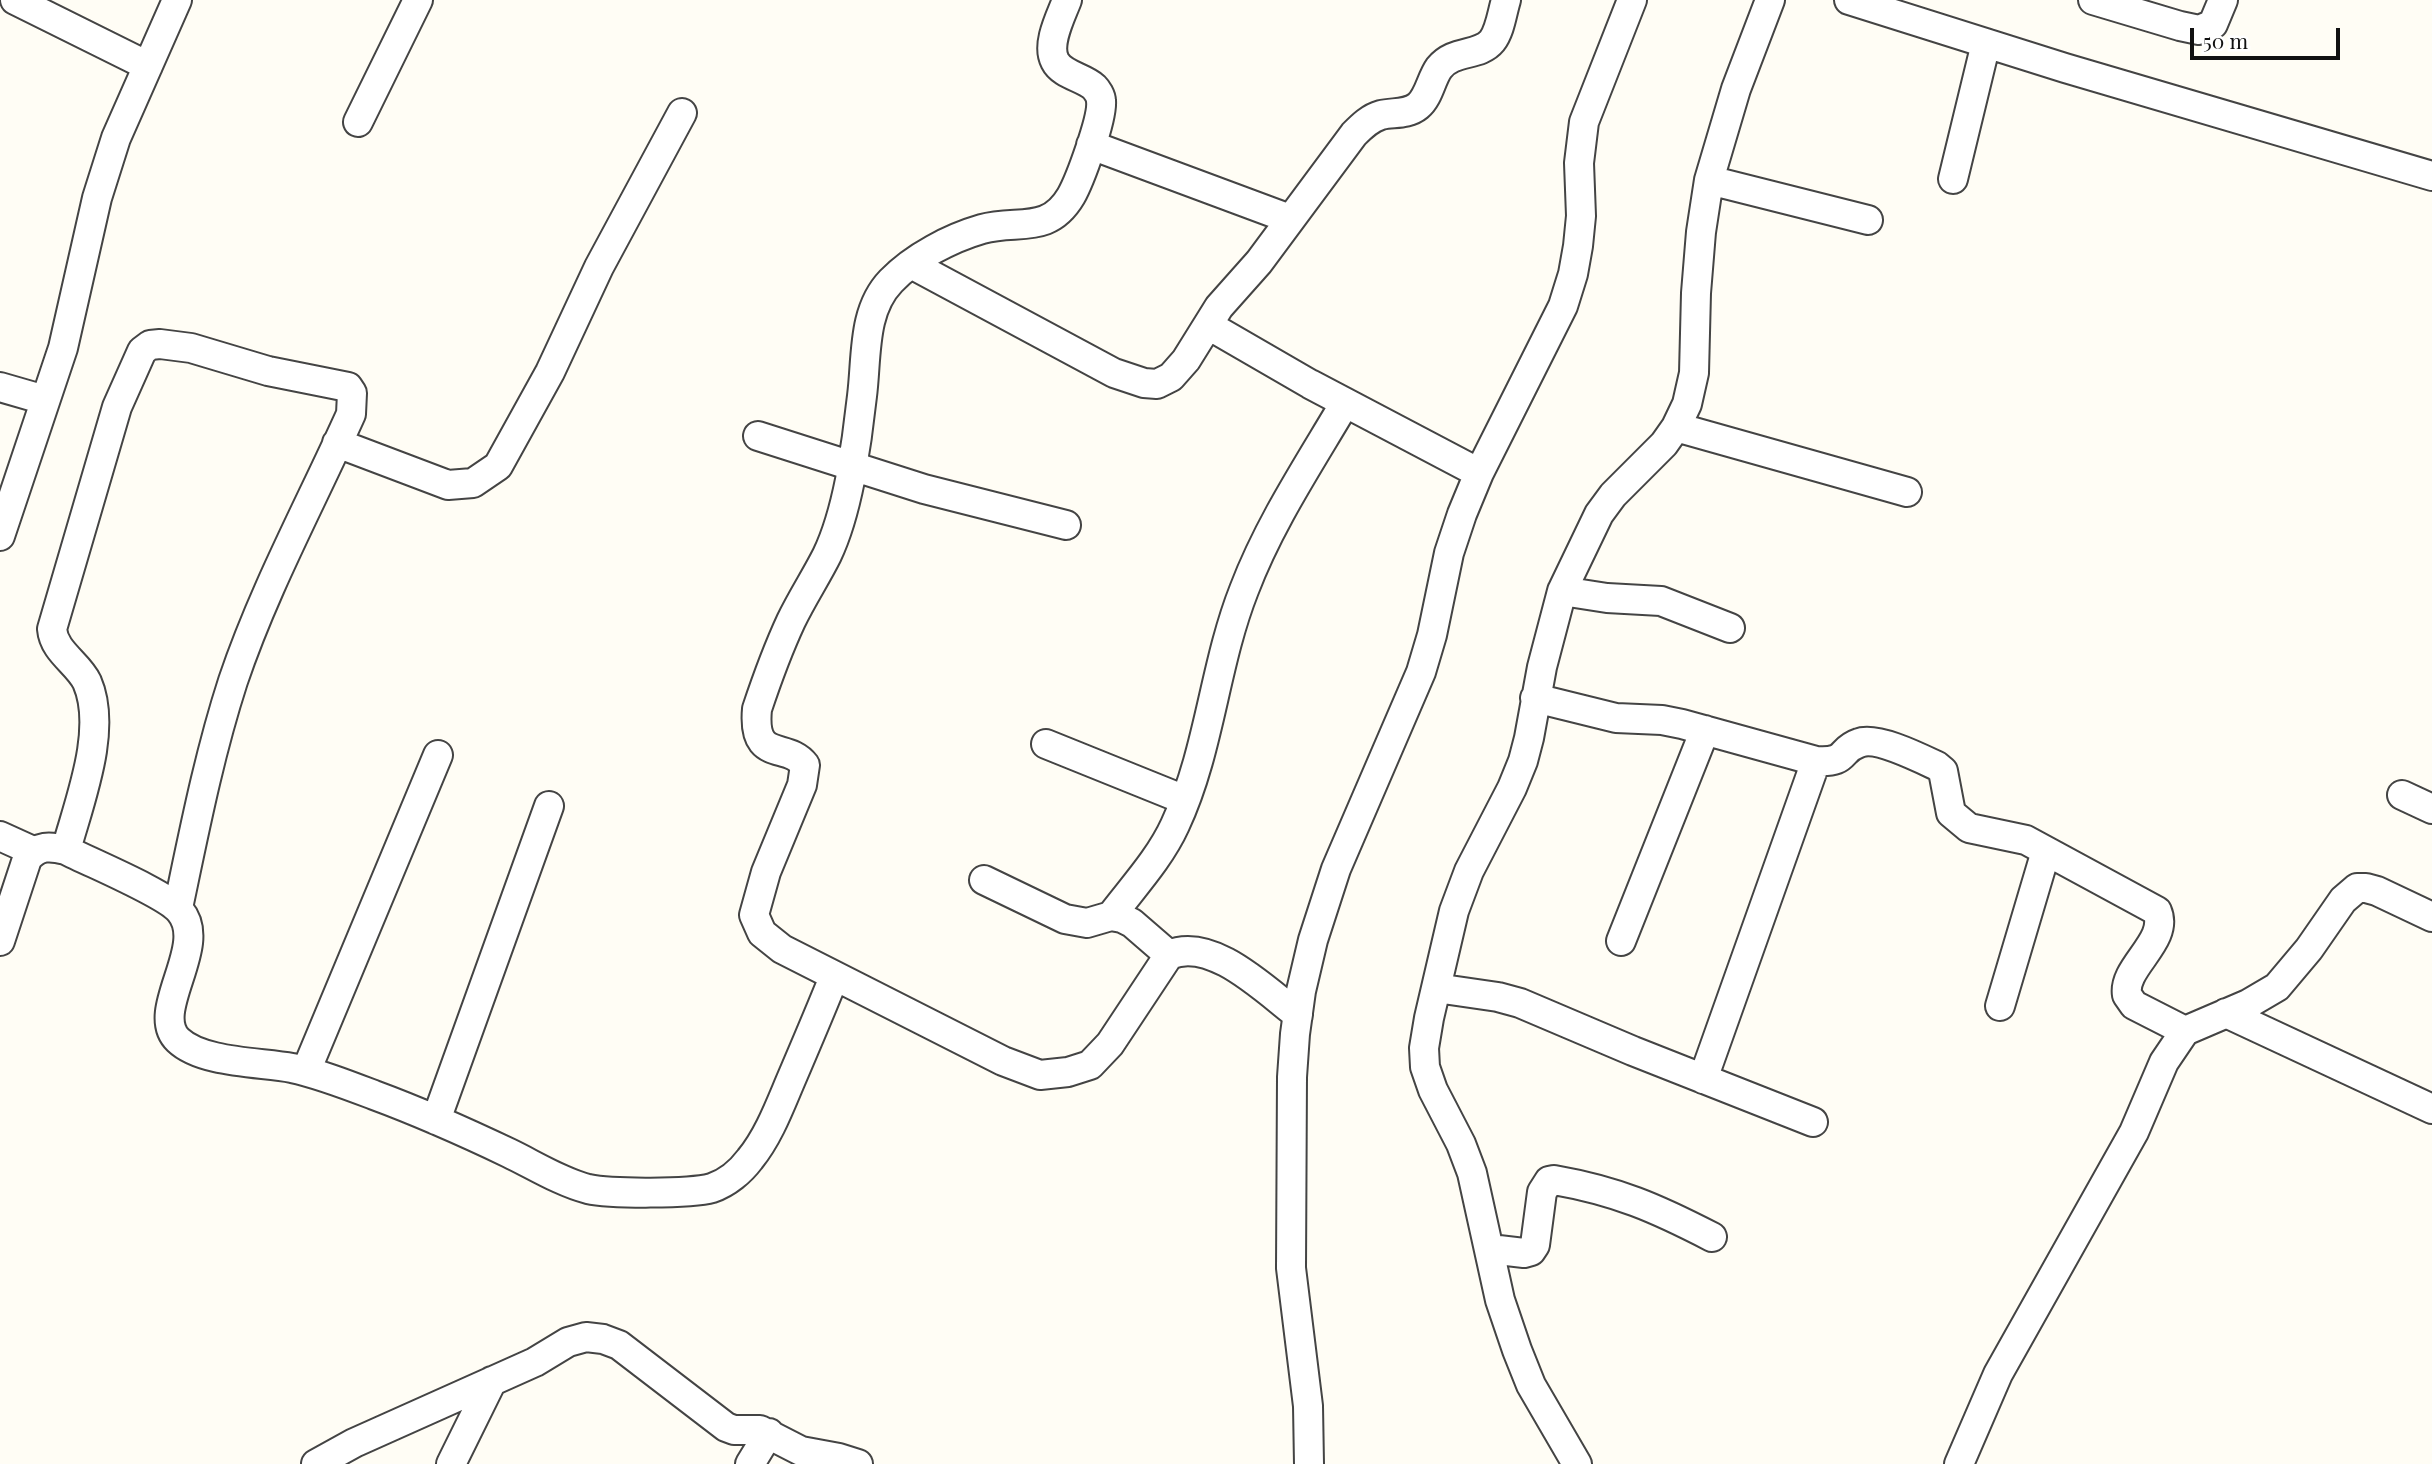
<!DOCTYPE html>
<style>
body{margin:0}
#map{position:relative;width:2432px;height:1464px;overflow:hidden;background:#fffdf5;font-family:"Playfair Display",serif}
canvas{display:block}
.scale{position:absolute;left:2190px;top:28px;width:150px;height:32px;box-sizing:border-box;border:4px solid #111;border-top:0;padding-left:9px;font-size:21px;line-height:24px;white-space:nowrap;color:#111;-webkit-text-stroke:5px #fff;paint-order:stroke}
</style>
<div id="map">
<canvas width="2432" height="1464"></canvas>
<div class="scale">50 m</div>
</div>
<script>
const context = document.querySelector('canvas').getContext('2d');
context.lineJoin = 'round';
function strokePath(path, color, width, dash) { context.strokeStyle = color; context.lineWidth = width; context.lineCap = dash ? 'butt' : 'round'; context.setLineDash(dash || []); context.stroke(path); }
const minor = new Path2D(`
 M15 0 148 66
 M1067 0C1061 16 1046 44 1055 61 1062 75 1083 77 1094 87 1097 90 1101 96 1101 101 1103 118 1080 180 1071 196 1048 235 1018 219 982 229 951 238 914 257 891 281 862 311 867 357 862 396 859 424 855 452 850 480 845 505 838 532 827 555 816 577 802 598 791 621 778 649 767 679 757 709 752 764 787 741 805 765L802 785 766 872 754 915 762 933 782 949 1003 1061 1040 1075 1068 1072 1090 1065 1110 1044 1169 955C1212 936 1266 991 1298 1015
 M1849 0 2065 68 2432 176
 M2093 0 2180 26 2199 30 2213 24 2223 0
 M358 122 418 0
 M1091 145 1290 219
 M1953 179 1986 43
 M1709 180 1868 220
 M911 264 1114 373 1144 383 1157 384 1171 377 1186 360 1219 307 1259 262 1354 134C1362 126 1370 118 1381 115 1393 112 1407 115 1418 106 1429 97 1431 79 1439 68 1454 49 1479 57 1492 41 1500 31 1502 13 1506 0
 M1208 325 1310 384 1479 473
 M0 387 45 400
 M1676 427 1907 492
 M758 436 924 489 1066 525
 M337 443 448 485 473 483 498 466 550 372 599 267 682 113
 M0 536 63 348 97 198 116 138 177 0
 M1562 591 1607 598 1661 601 1730 628
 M1535 698 1616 718 1662 720 1682 724 1816 761C1849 763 1838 750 1859 743 1876 736 1920 758 1937 766L1943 771 1951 813 1969 828 2026 840 2157 911C2170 941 2122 967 2127 995L2134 1005 2185 1031
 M1046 744 1185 800
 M2402 795 2432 809
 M0 836 33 851
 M66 850C79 802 108 730 87 682 78 663 54 652 52 629L117 407 142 351 150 345 160 344 191 348 268 371 348 387 352 393 351 414C311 503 264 589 233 681 209 755 194 832 178 908
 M984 880 1065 919 1087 923 1111 916 1122 918 1132 923 1169 955
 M1111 916C1133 887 1160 858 1175 825 1210 750 1214 666 1244 590 1269 524 1309 464 1345 403
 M0 941 27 859C38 845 50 846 66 850 91 863 165 893 180 911 210 946 148 1011 178 1040 202 1063 260 1062 292 1068 320 1074 348 1085 374 1095 420 1112 465 1132 509 1153 534 1165 561 1182 588 1189 611 1194 690 1194 712 1188 727 1183 741 1171 750 1159 768 1137 779 1108 790 1082 805 1047 820 1012 834 977
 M1621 941 1705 730
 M1436 988 1498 997 1520 1003 1633 1051 1813 1122
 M2000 1006 2046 851
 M2226 1013 2432 1109
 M306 1071 438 755
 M1703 1079 1816 761
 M436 1120 549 806
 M1490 1249 1524 1253 1531 1251 1535 1245 1542 1192 1549 1181 1554 1180C1617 1191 1656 1208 1712 1237
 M316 1464 354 1443 535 1362 568 1342 586 1337 603 1339 619 1345 726 1427 734 1430H760L801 1451 839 1458 858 1464
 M451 1464 492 1381
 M750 1464 769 1433
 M1309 1464 1308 1406 1291 1268 1292 1077 1295 1034 1301 991 1313 940 1336 869 1421 672 1432 635 1449 553 1462 514 1479 473 1563 306 1573 274 1578 246 1581 216 1579 163 1584 122 1632 0
 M1577 1464 1531 1385 1517 1350 1500 1300 1472 1173 1461 1144 1433 1090 1425 1067 1424 1048 1429 1018 1454 911 1469 871 1512 788 1523 761 1529 738 1542 667 1562 591 1599 514 1613 495 1664 444 1676 427 1687 404 1694 373 1696 293 1701 232 1709 180 1736 89 1770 0
 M1959 1464 1998 1374 2134 1132 2164 1062 2185 1031 2248 1004 2277 987 2309 949 2343 900 2357 888H2366L2377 891 2432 917`);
strokePath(minor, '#444', 32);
strokePath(minor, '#fff', 28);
</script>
